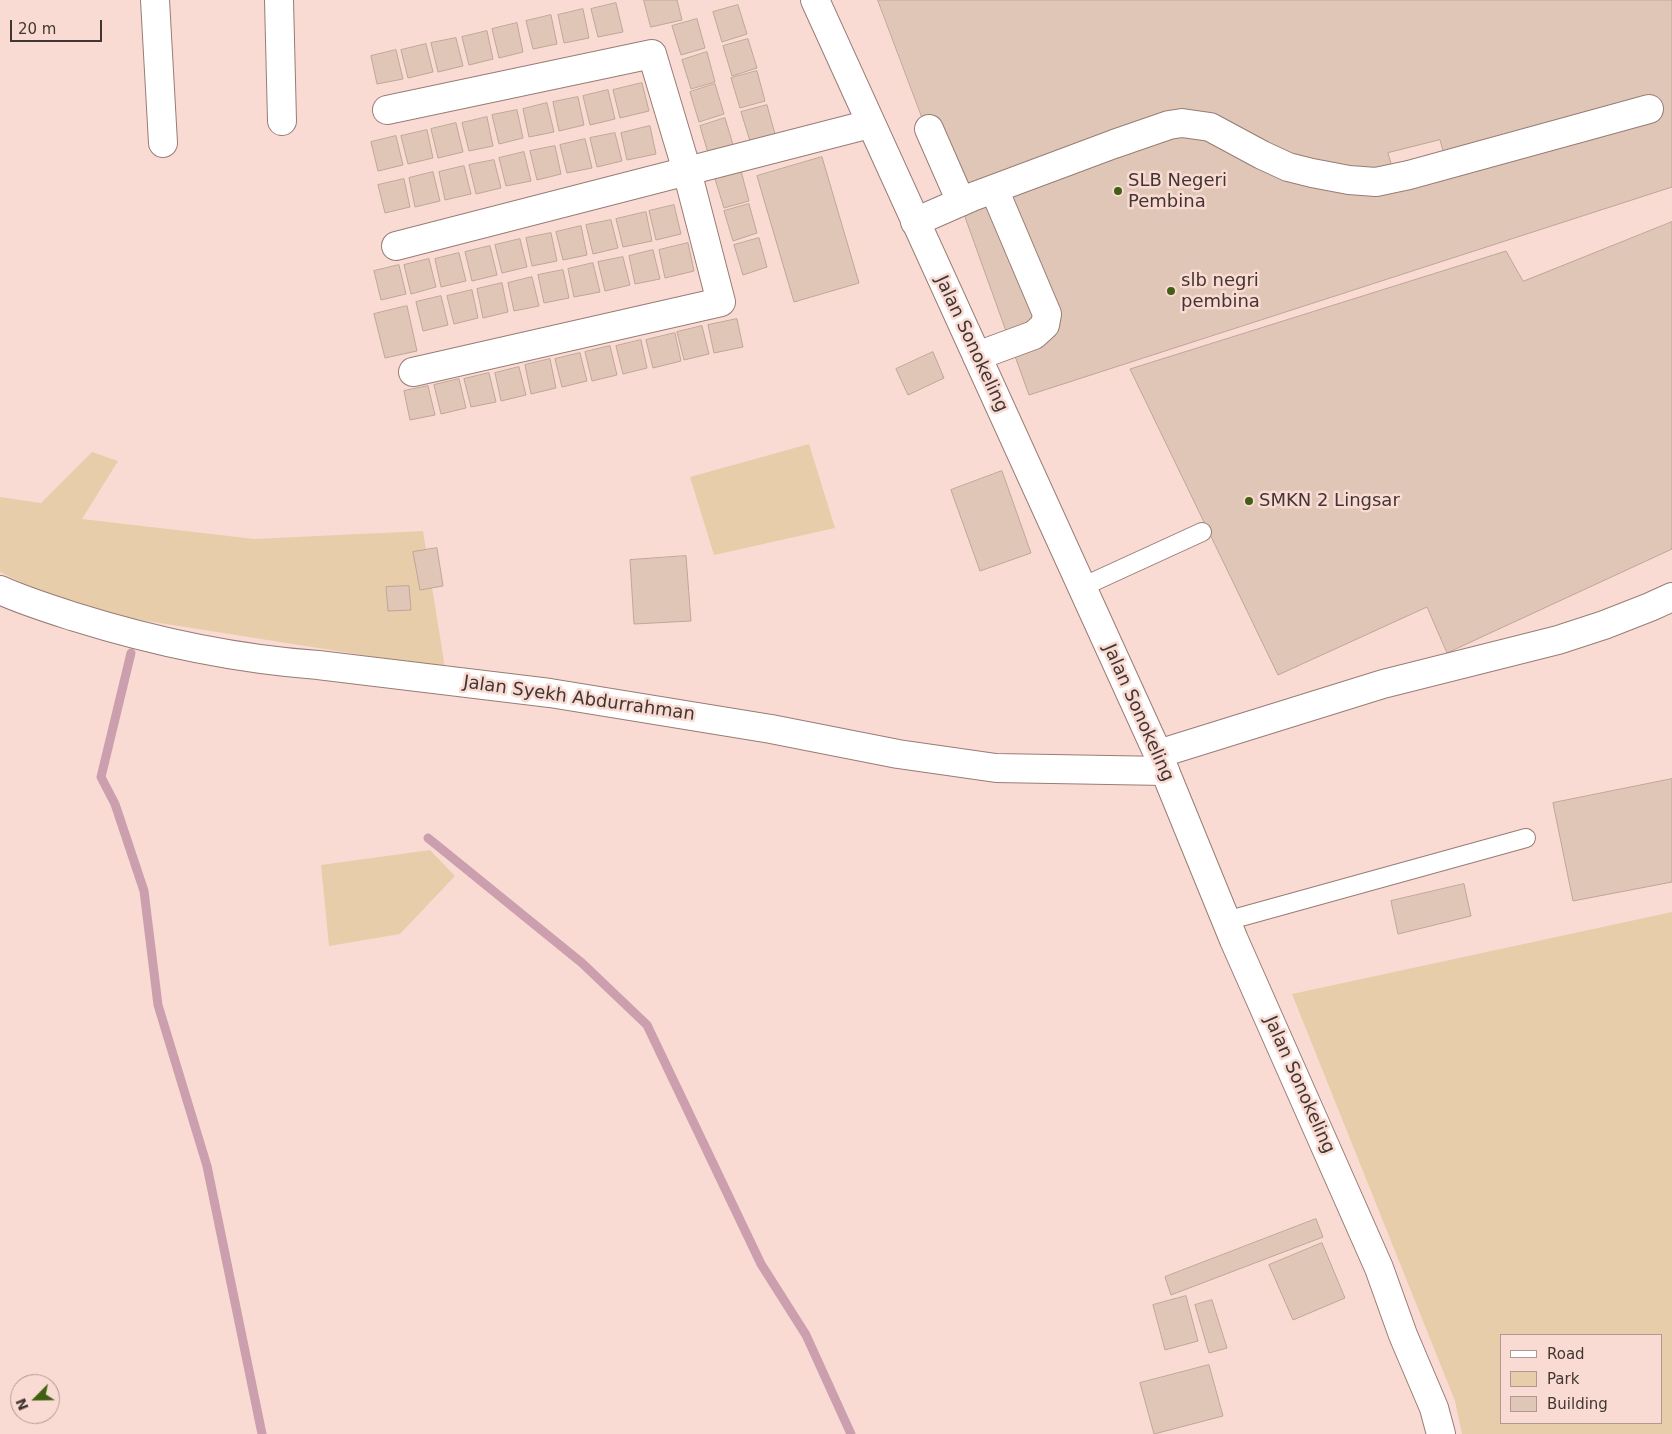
<!DOCTYPE html>
<style>
body{margin:0}
#map{position:relative;width:1672px;height:1434px;overflow:hidden;background:#f9dbd3;font-family:"DejaVu Sans",sans-serif}
canvas{display:block}
.legend{position:absolute;left:1500px;top:1334px;width:162px;height:90px;box-sizing:border-box;background:#f9dbd3;border:1px solid #b09993;margin:0;padding:6px 9px;list-style:none;font-size:15px;color:#423632}
.legend li{display:flex;align-items:center;gap:10px;height:25px}
.legend b{width:25px;border:1px solid #b09993}
.north{position:absolute;left:10px;top:1374px;width:50px;height:50px;box-sizing:border-box;background:#f9dbd3;border:1px solid #b09993;border-radius:50%;rotate:247deg;font-size:14px;font-weight:700;line-height:20px;text-align:center;color:#423632}
.north::after{content:'';display:block;margin:auto;width:18px;height:22px;background:#426013;clip-path:polygon(50% 0,100% 100%,50% 72%,0 100%)}
.scale{position:absolute;left:10px;top:20px;width:92px;height:22px;box-sizing:border-box;border:2px solid #423632;border-top:0;padding-left:6px;font-size:15px;line-height:18px;white-space:nowrap;color:#423632;-webkit-text-stroke:4px #f9dbd3;paint-order:stroke}
</style>
<div id="map">
<canvas width="1672" height="1434"></canvas>
<ul class="legend">
<li><b style="height:6px;background:#fff"></b>Road</li>
<li><b style="height:14px;background:#e8cdab"></b>Park</li>
<li><b style="height:14px;background:#dfc6b6"></b>Building</li>
</ul>
<div class="north">N</div>
<div class="scale">20 m</div>
</div>
<script>
const context = document.querySelector('canvas').getContext('2d');
context.lineJoin = 'round';
function fillPath(path, color) { context.fillStyle = color; context.fill(path, 'evenodd'); }
function strokePath(path, color, width, dash) { context.strokeStyle = color; context.lineWidth = width; context.lineCap = dash ? 'butt' : 'round'; context.setLineDash(dash || []); context.stroke(path); }
function label(font, color, halo, rows, align = 'center') {
  context.font = font + ' "DejaVu Sans",sans-serif'; context.lineWidth = 5; context.setLineDash([]); context.textBaseline = 'middle'; context.strokeStyle = halo; context.fillStyle = color; for (const [text, x, y, turn = 0] of rows) {
    context.save(); context.translate(x, y); context.rotate((+turn || 0) * Math.PI / 180); context.textAlign = isNaN(turn) ? turn : align; if (halo) context.strokeText(text, 0, 0); context.fillText(text, 0, 0); context.restore();
  }
}
fillPath(new Path2D(`
 M809 444 835 528 714 555 690 477Z
 M92 452 118 461 82 519 254 539 423 531 445 668 128 618 47 595 0 572V497L41 503Z
 M430 850 455 876 400 934 329 946 321 865Z
 M1672 912V1434H1462L1455 1401 1292 994ZM1661 1335V1423H1501V1335Z`), '#e8cdab');
strokePath(new Path2D(`
 M131 653 101 777 115 804 144 891 158 1005 207 1166 262 1434
 M428 838 582 963 647 1025 761 1264 806 1335 851 1434`), '#cb9fad', 9);
const building = new Path2D(`
 M644 0H677L682 20 651 27Z
 M878 0H1672V187L1029 395 933 128 927 130Z
 M616 3 623 32 598 37 591 9Z
 M738 5 747 34 722 42 713 12Z
 M583 9 589 38 564 43 558 15Z
 M551 15 557 44 533 49 526 21Z
 M697 19 705 48 681 55 672 26Z
 M517 23 523 52 499 58 492 29Z
 M487 31 493 59 469 65 462 37Z
 M456 38 463 66 438 72 431 43Z
 M748 39 757 68 732 76 723 46Z
 M426 44 433 72 408 78 401 50Z
 M396 50 403 79 377 84 371 56Z
 M707 52 715 82 691 89 682 60Z
 M757 71 765 101 740 108 731 78Z
 M642 83 649 111 620 118 613 90Z
 M715 84 724 114 699 122 690 92Z
 M608 90 615 119 590 125 583 96Z
 M578 97 584 125 559 131 553 102Z
 M547 103 554 132 529 137 523 109Z
 M767 105 775 134 750 141 741 112Z
 M517 110 523 138 499 144 492 115Z
 M487 117 493 146 469 151 462 123Z
 M725 118 734 148 709 156 700 126Z
 M456 123 463 152 438 158 431 129Z
 M650 126 656 154 627 160 621 133Z
 M427 130 433 158 408 164 401 136Z
 M615 133 622 161 597 167 590 138Z
 M396 136 403 165 378 171 371 142Z
 M585 139 592 168 567 173 560 145Z
 M1440 140 1446 161 1394 174 1388 153Z
 M555 146 561 174 537 180 530 151Z
 M524 152 531 181 506 186 499 158Z
 M822 157 859 283 794 302 757 176Z
 M494 160 501 188 476 194 469 165Z
 M464 166 471 194 445 200 439 172Z
 M741 171 749 201 724 208 715 179Z
 M433 172 440 201 415 207 409 178Z
 M404 179 410 207 385 213 378 185Z
 M749 204 757 233 733 241 724 211Z
 M674 205 681 234 656 240 649 211Z
 M646 212 652 241 623 247 616 219Z
 M611 220 618 248 593 254 586 225Z
 M1672 222V549L1447 653 1427 607 1278 675 1130 369 1506 251 1523 281Z
 M581 226 587 255 563 260 556 232Z
 M551 233 557 261 532 266 526 238Z
 M759 238 767 267 743 275 734 245Z
 M520 239 527 267 502 273 495 245Z
 M688 243 694 271 665 278 659 250Z
 M490 246 497 275 472 281 465 252Z
 M653 250 660 279 635 284 629 256Z
 M459 253 466 281 441 287 435 259Z
 M623 257 630 285 605 291 598 262Z
 M429 259 436 287 411 294 404 265Z
 M593 263 600 292 574 297 568 269Z
 M399 265 406 294 381 300 374 271Z
 M563 270 569 298 544 303 538 275Z
 M532 277 539 306 514 311 508 283Z
 M502 283 508 312 483 318 477 289Z
 M472 290 478 318 454 324 447 296Z
 M441 296 448 325 423 331 416 302Z
 M407 306 417 351 385 358 374 314Z
 M737 319 743 347 714 353 708 325Z
 M702 326 709 354 684 360 677 332Z
 M675 333 681 361 653 368 646 340Z
 M641 340 647 368 623 374 616 346Z
 M610 346 617 375 592 381 585 352Z
 M933 352 944 378 908 395 896 369Z
 M580 353 587 381 562 387 555 359Z
 M550 359 556 388 531 394 525 365Z
 M519 367 526 395 501 401 495 373Z
 M489 373 496 402 471 407 464 379Z
 M459 379 466 408 441 414 434 385Z
 M428 386 435 415 410 420 404 391Z
 M1002 471 1031 553 980 571 951 490Z
 M437 548 443 586 420 590 413 552Z
 M686 556 691 621 634 624 630 560Z
 M409 586 411 610 388 611 386 587Z
 M1672 779V882L1573 901 1553 803Z
 M1464 884 1471 916 1398 934 1391 901Z
 M1316 1219 1323 1237 1171 1295 1165 1277Z
 M1322 1243 1345 1298 1293 1320 1269 1265Z
 M1186 1296 1198 1341 1165 1350 1153 1305Z
 M1212 1300 1227 1348 1209 1353 1195 1305Z
 M1209 1365 1223 1416 1154 1434 1140 1383Z`);
fillPath(building, '#dfc6b6');
strokePath(building, '#bfa697', 1);
const service = new Path2D(`
 M1082 587 1202 532
 M1226 921 1526 838`);
const minor = new Path2D(`
 M155 0 163 143
 M279 0 282 121
 M387 110 652 54 687 171 721 302 413 372
 M929 129 961 202
 M915 222 972 197 1114 144 1169 125 1182 123 1210 127 1262 155 1288 167 1312 173 1349 180 1376 182 1409 175 1649 109
 M396 246 870 124
 M977 356 1034 335 1045 325 1047 314 994 189
 M0 590C24 601 50 609 75 617 155 642 236 659 318 665L550 693 771 729 898 754 996 768 1165 771
 M1158 754 1383 684 1558 640 1604 625 1650 607 1672 597`);
const tertiary = new Path2D(`
 M815 0 1158 754 1234 940 1379 1268 1403 1335 1434 1408 1441 1434`);
strokePath(service, '#987c75', 20);
strokePath(minor, '#987c75', 30);
strokePath(tertiary, '#987c75', 30);
strokePath(service, '#fff', 18);
strokePath(minor, '#fff', 28);
strokePath(tertiary, '#fff', 28);
for (const [x, y, r, color] of [
 [1118,191,5,"#426013"],
 [1171,291,5,"#426013"],
 [1249,501,5,"#426013"]
]) { const dot = new Path2D(); dot.arc(x, y, r, 0, 2 * Math.PI); context.fillStyle = color; context.fill(dot); strokePath(dot, '#f9dbd3', 2); }
label('18px', '#423632', '#f9dbd3', [
 ["SLB Negeri",1128,181],
 ["Pembina",1128,202],
 ["slb negri",1181,281],
 ["pembina",1181,302],
 ["SMKN 2 Lingsar",1259,501]
], 'left');
label('18px', '#423632', '#f9dbd3', [
 ["Jalan Sonokeling",971,344,65],
 ["Jalan Syekh Abdurrahman",579,699,8],
 ["Jalan Sonokeling",1138,713,66],
 ["Jalan Sonokeling",1299,1085,66]
]);
</script>
